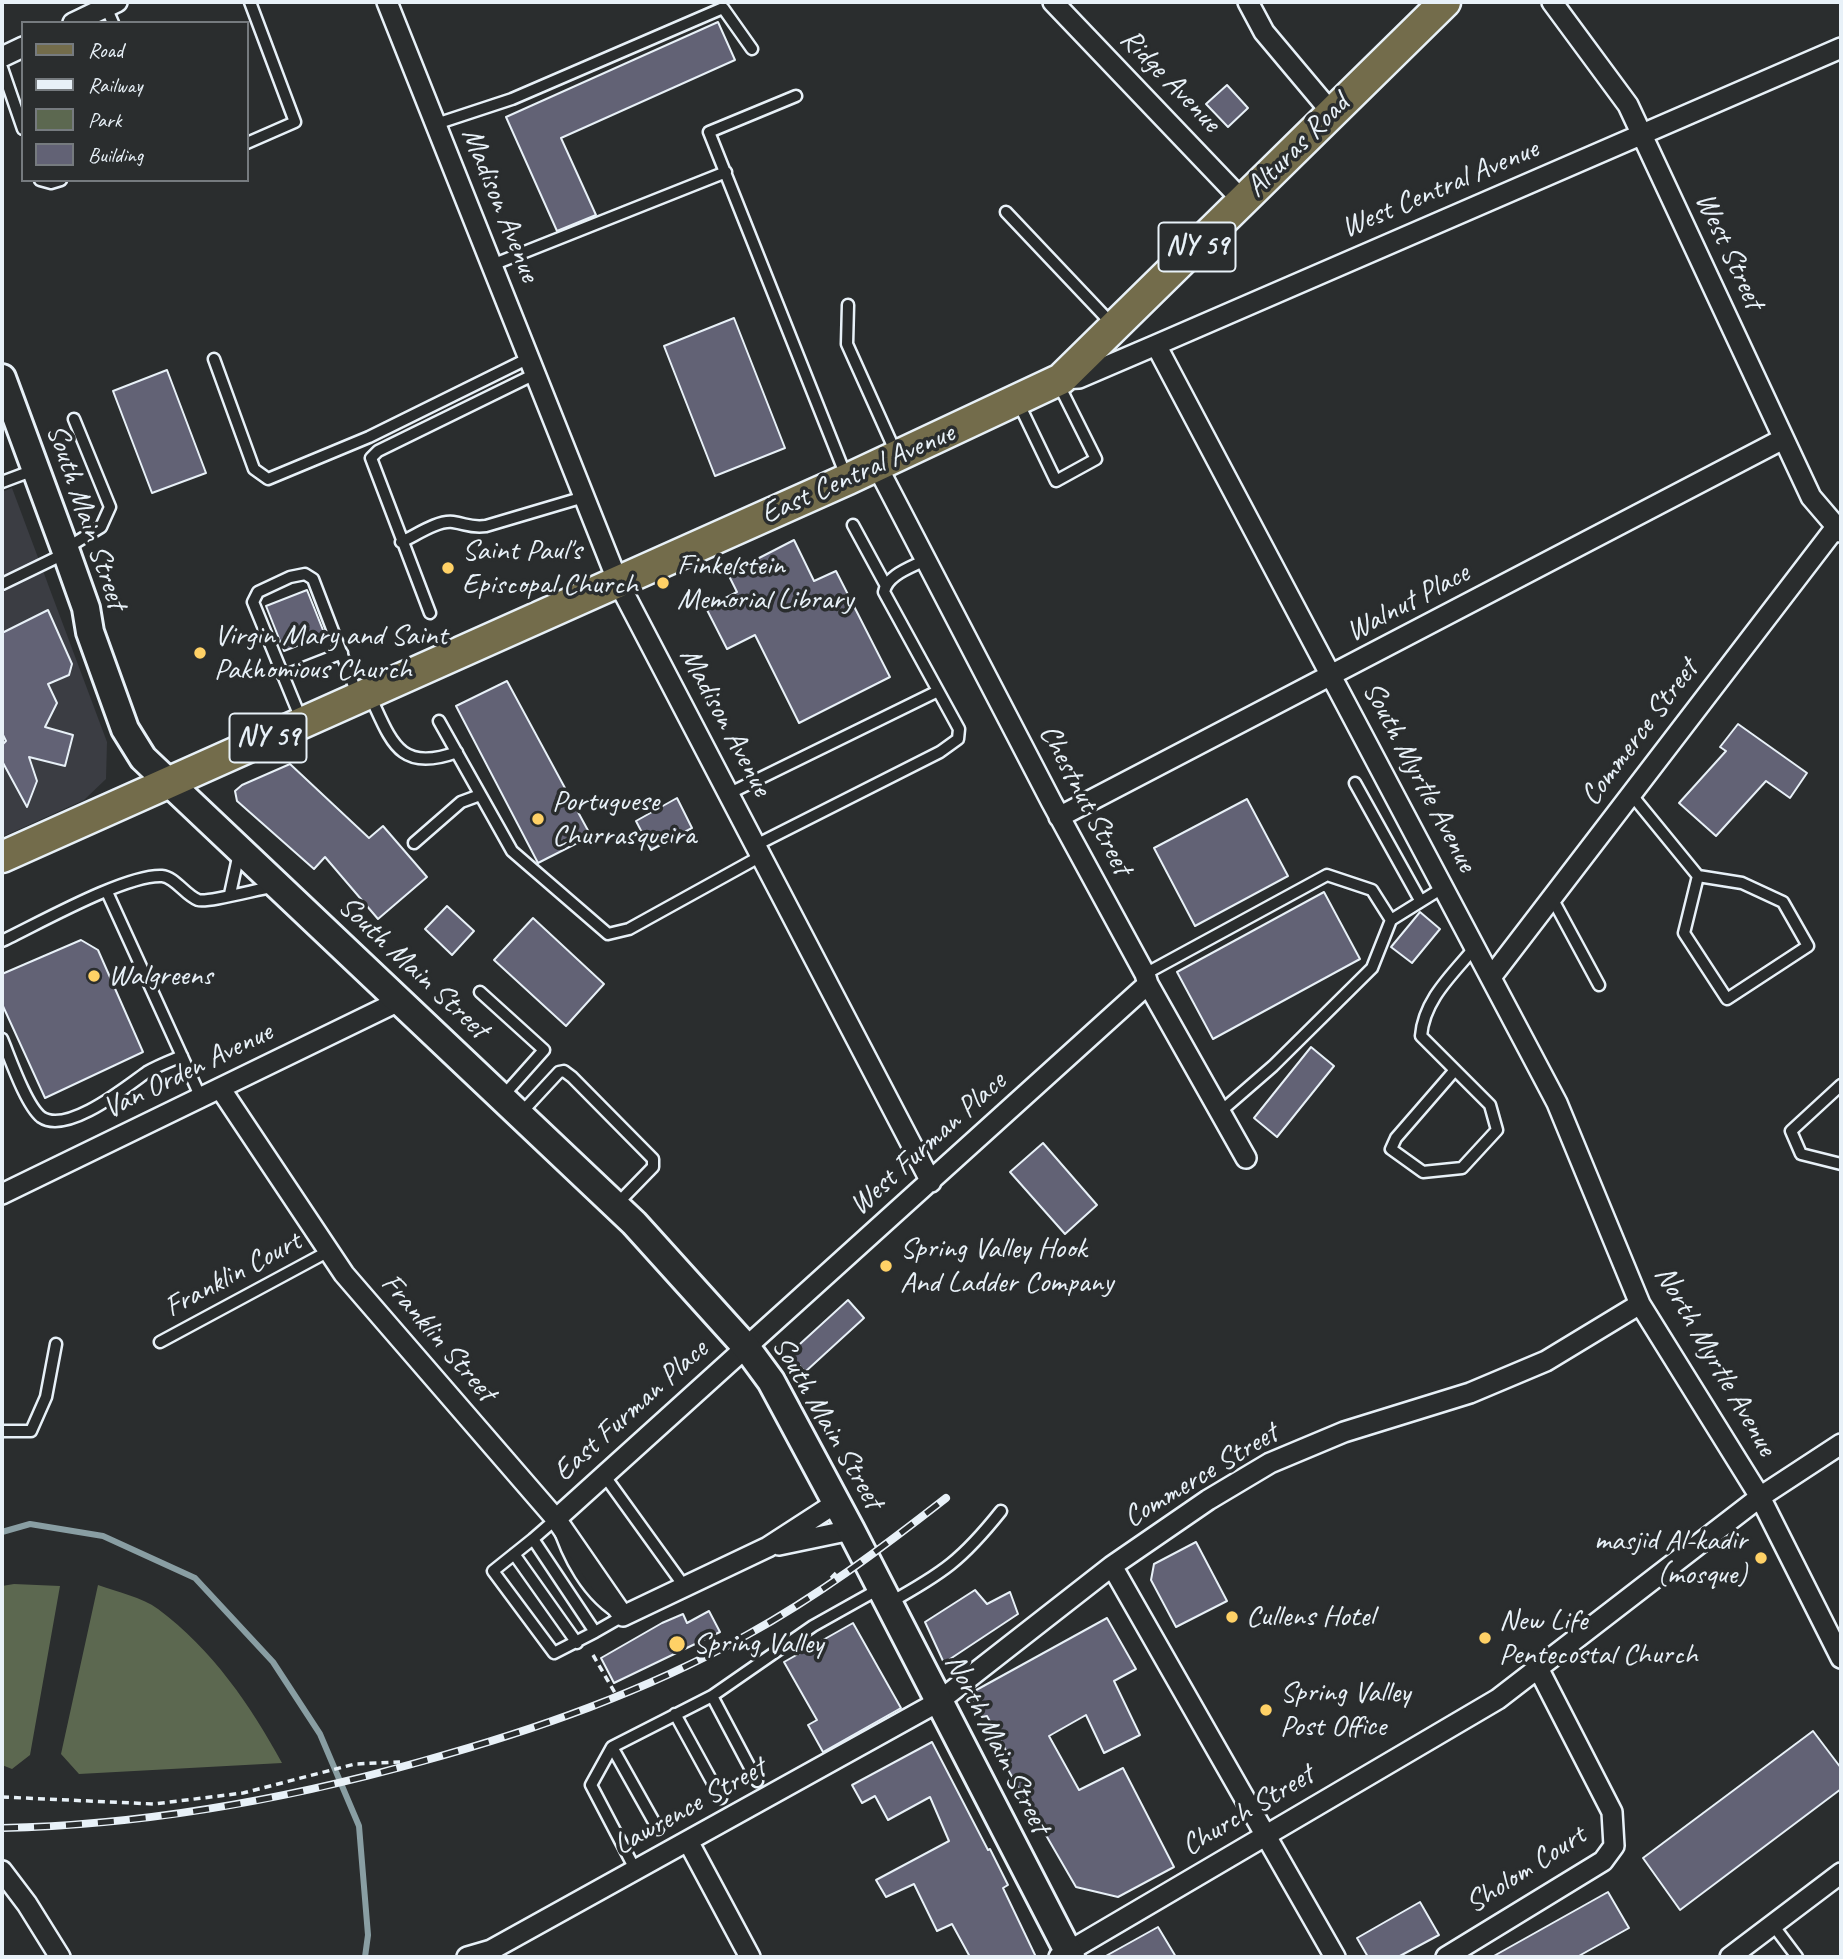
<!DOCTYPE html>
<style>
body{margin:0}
#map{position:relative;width:1843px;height:1959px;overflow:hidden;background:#2a2d2e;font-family:Caveat,sans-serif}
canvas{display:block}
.frame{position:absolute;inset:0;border:4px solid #e8f1f8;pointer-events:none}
.legend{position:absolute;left:21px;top:21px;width:228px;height:161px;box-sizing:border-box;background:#2a2d2e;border:2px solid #767b7f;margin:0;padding:9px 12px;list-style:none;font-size:21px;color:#e8f1f8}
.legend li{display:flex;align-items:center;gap:14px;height:35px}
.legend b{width:35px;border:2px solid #767b7f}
</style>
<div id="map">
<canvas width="1843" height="1959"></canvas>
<div class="frame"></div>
<ul class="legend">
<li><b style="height:9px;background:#736c4b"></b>Road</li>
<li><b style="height:9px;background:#e8f1f8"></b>Railway</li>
<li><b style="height:19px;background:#5c6850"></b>Park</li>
<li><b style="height:19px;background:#626275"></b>Building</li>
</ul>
</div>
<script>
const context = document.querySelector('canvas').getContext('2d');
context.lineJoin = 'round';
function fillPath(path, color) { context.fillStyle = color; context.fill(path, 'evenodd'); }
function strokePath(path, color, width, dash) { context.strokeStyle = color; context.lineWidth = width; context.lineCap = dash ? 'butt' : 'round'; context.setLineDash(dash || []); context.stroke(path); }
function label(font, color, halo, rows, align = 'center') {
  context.font = font + ' Caveat,sans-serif'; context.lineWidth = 7; context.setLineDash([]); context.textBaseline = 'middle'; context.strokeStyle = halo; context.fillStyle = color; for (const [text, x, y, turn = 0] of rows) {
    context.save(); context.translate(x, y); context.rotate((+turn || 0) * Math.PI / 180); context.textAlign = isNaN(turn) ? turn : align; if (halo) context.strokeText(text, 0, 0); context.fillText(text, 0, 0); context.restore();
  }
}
fillPath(new Path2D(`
 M12 488 107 742 106 779 84 800 2 837V492Z`), '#3b3d43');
fillPath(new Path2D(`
 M14 1584 60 1586 30 1755 12 1769 2 1765V1586Z
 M98 1585C117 1592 142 1597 158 1609 212 1649 251 1706 282 1763L79 1774 61 1754Z`), '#5c6850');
strokePath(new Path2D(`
 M2 1532 30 1524 103 1536 195 1578 273 1662 320 1734 359 1826 368 1935 365 1957`), '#899ea3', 6);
const building = new Path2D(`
 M718 22 735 60 561 138 596 215 557 231 506 117Z
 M1227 85 1248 108 1228 127 1206 104Z
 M734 318 785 448 715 476 664 346Z
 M167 370 206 473 152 493 113 391Z
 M794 540 814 581 836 571 890 677 799 723 755 635 727 649 706 608 737 592 728 574Z
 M307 590 325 635 284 651 266 606Z
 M48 610 72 664 69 675 48 684 57 703 45 727 73 735 65 766 29 757 37 781 27 807 2 761V745L6 741 2 733V633Z
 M507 681 591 836 538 863 456 706Z
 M1738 724 1807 773 1790 798 1766 781 1716 836 1679 803 1726 751 1720 747Z
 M290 764 369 838 383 826 427 877 378 919 325 857 314 869 237 801 235 791 242 785Z
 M677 798 692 828 651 850 636 821Z
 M1247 799 1288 876 1195 926 1154 848Z
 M1324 892 1360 959 1213 1039 1177 972Z
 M447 906 474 931 452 955 425 929Z
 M1420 912 1440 929 1412 963 1391 947Z
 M533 918 604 984 566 1026 494 960Z
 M81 940 98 950 143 1052 45 1098 2 1004V974Z
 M1311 1047 1334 1066 1277 1137 1254 1118Z
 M1043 1143 1097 1205 1065 1234 1010 1172Z
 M848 1300 864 1318 805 1372 789 1354Z
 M1196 1542 1227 1601 1176 1627 1151 1580 1154 1564Z
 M975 1590 987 1604 1010 1592 1018 1614 944 1663 925 1622Z
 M709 1611 720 1632 614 1683 601 1658 662 1623 683 1614 687 1623Z
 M1107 1618 1136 1669 1114 1681 1140 1735 1104 1753 1086 1715 1049 1736 1079 1790 1123 1768 1174 1867 1118 1897 1076 1887 1003 1761 1010 1758 987 1716 982 1717 969 1694Z
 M853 1623 901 1708 823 1752 808 1725 817 1720 784 1662Z
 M1813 1731 1841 1768V1789L1680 1910 1643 1858Z
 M932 1742 988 1850 990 1849 1008 1885 1003 1888 1036 1957H970L952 1924 937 1931 914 1884 886 1897 876 1880 949 1841 930 1797 888 1820 875 1796 862 1803 852 1785Z
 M1608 1892 1629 1928 1577 1957H1492Z
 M1420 1902 1439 1935 1398 1957H1368L1357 1938Z
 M1158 1927 1176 1957H1104Z`);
fillPath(building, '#626275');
strokePath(building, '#e8f1f8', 2);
const service = new Path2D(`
 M106 7 113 23
 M2 68 23 129
 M796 96 709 132 846 476
 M436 124 512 99 723 8 752 49
 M247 143 295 122 250 2
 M40 180 51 183 61 180
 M1006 212 1113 325
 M492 265 726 172
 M848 305 847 344 896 453
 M214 359 254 469 268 479 369 437 529 358
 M1018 402 1056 481 1096 459 1059 385
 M2 482 34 470
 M853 525 885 584
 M401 542C415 536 437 520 453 522 467 524 470 528 486 526L584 497
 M65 549 101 527 110 507 74 419
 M2 584 66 553
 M430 613 371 458 378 451 535 374
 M283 676 342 653
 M371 698C392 743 400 773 457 752
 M301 719 253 602 258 592 290 577 305 574 313 579 357 694
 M439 721 512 851 608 934 629 929 761 856
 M1355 783 1420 900
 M728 794 938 691
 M1631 794 1698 876 1742 883 1783 902 1808 946 1727 999 1684 933 1698 876
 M414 843 461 802 480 795
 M756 845 940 752 958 739 959 729 884 592C887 574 913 567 927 559
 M107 892 201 1098
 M230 894 239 853
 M1552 898 1599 985
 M1391 920 1444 887
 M2 941C38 924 126 874 162 876 175 877 185 895 198 900 207 903 258 889 272 887
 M1145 974 1327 875 1372 890 1391 920 1372 968 1273 1066 1220 1112
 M480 992 544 1050 503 1096
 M2 1039C10 1058 26 1105 41 1117 67 1135 126 1087 147 1072 157 1066 170 1061 182 1056
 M1455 1070 1396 1138 1391 1149 1423 1172 1462 1168 1497 1130 1490 1105 1421 1036C1424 999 1453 974 1476 946
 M1841 1085 1791 1131 1801 1154 1841 1164
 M521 1113 559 1072 564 1071 572 1077 653 1159V1167L616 1205
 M160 1342 329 1251
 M2 1431H31L46 1397 56 1344
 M604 1475 684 1586
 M556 1519C567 1556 588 1597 623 1616L595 1632 533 1539Z
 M533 1539 493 1571 554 1653 595 1632
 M514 1554 577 1643
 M889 1603C943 1573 962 1560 1001 1511
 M712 1696 757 1781
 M675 1714 721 1798
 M612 1747 591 1785 636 1871
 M658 1829 612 1747 712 1696 813 1626 879 1589
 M1773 1925 1797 1957`);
const minor = new Path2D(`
 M387 2 618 582 931 1182
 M1053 2 1243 201
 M1248 2 1264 32 1332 113
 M1552 2 1628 105 1811 497 1841 532
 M73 23 117 2
 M2 57 23 47
 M1156 345 1557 1103 1640 1304 1760 1497 1841 1658
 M1062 379 1079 378 1156 345 1841 48
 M877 466 1051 801 1145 974 1148 984 1246 1158
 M1059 817 1783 439
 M1492 976 1836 527
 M220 1088 344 1274 556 1519 623 1616 768 1547 836 1503
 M2 1194 399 1001
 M556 1519 1148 984
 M779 1545 851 1530
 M1112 1566 1335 1957
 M689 1843 750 1957
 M2 1871 27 1904 60 1957
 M467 1957 491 1950 938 1702 1112 1566 1208 1500 1270 1463 1344 1432 1470 1393 1546 1361 1640 1304
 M1059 1957 1498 1699 1760 1497 1841 1444
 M1446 1957 1603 1861 1614 1846 1612 1812 1538 1668
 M1730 1957 1841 1873`);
const secondary = new Path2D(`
 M2 378 65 549 86 608 90 632 125 729 143 758 634 1223 746 1347 771 1381 851 1530 1071 1957`);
const primary = new Path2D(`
 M2 857 848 479 1061 379 1445 2`);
strokePath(service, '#e8f1f8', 15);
strokePath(minor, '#e8f1f8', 24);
strokePath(secondary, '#e8f1f8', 32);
strokePath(primary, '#e8f1f8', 35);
strokePath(new Path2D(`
 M831 1578 836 1573
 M593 1655 615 1693
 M2 1797 154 1804 243 1793 355 1764 400 1762`), '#e8f1f8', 3.5, [7, 5]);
strokePath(service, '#2a2d2e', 10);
strokePath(minor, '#2a2d2e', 19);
strokePath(secondary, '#2a2d2e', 26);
strokePath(primary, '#736c4b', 30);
const rail = new Path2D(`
 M2 1828C146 1825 284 1800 423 1761 535 1730 644 1692 747 1635 818 1596 882 1548 946 1498`);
strokePath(rail, '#e8f1f8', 8);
strokePath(rail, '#2a2d2e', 5, [16]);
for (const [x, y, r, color] of [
 [448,568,7,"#ffd166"],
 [663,583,7,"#ffd166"],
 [200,653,7,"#ffd166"],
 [538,819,7,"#ffd166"],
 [94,976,7,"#ffd166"],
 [886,1266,7,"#ffd166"],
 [1761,1558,7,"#ffd166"],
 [1232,1617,7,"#ffd166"],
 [1485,1638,7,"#ffd166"],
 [677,1644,9,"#ffd166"],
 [1266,1710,7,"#ffd166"]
]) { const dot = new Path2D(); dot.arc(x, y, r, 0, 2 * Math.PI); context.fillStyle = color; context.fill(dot); strokePath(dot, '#2a2d2e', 2.5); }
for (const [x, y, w] of [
 [1197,247,77],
 [268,738,77]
]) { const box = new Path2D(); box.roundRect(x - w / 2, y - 24.5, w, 49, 5); context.fillStyle = '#2a2d2e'; context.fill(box); strokePath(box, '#e8f1f8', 2); }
label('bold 28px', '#e8f1f8', null, [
 ["NY 59",1197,247],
 ["NY 59",268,738]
]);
label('30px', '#e8f1f8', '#2a2d2e', [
 ["Ridge Avenue",1170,81,46],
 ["Alturas Road",1298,146,-45],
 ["West Central Avenue",1440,189,-23],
 ["Madison Avenue",500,205,68],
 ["West Street",1729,251,65],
 ["East Central Avenue",858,474,-24],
 ["South Main Street",86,517,71],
 ["Walnut Place",1408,603,-28],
 ["Madison Avenue",725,722,62],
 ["Commerce Street",1640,733,-53],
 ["South Myrtle Avenue",1419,777,62],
 ["Chestnut Street",1085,800,62],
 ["South Main Street",413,968,43],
 ["Van Orden Avenue",188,1071,-26],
 ["West Furman Place",928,1144,-42],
 ["Franklin Court",233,1275,-28],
 ["Franklin Street",438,1338,49],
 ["North Myrtle Avenue",1715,1361,60],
 ["East Furman Place",631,1411,-42],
 ["South Main Street",827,1423,60],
 ["Commerce Street",1201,1476,-31],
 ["North Main Street",997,1744,63],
 ["Lawrence Street",690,1807,-29],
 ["Church Street",1248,1811,-31],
 ["Sholom Court",1526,1870,-33]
]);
label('30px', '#e8f1f8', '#2a2d2e', [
 ["Saint Paul's",462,551],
 ["Episcopal Church",462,585],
 ["Finkelstein",677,566],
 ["Memorial Library",677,600],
 ["Virgin Mary and Saint",214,636],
 ["Pakhomious Church",214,670],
 ["Portuguese",552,802],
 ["Churrasqueira",552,836],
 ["Walgreens",108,976],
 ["Spring Valley Hook",900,1249],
 ["And Ladder Company",900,1283],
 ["masjid Al-kadir",1747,1541,"right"],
 ["(mosque)",1747,1575,"right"],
 ["Cullens Hotel",1246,1617],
 ["New Life",1499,1621],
 ["Pentecostal Church",1499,1655],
 ["Spring Valley",693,1644],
 ["Spring Valley",1280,1693],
 ["Post Office",1280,1727]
], 'left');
</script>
